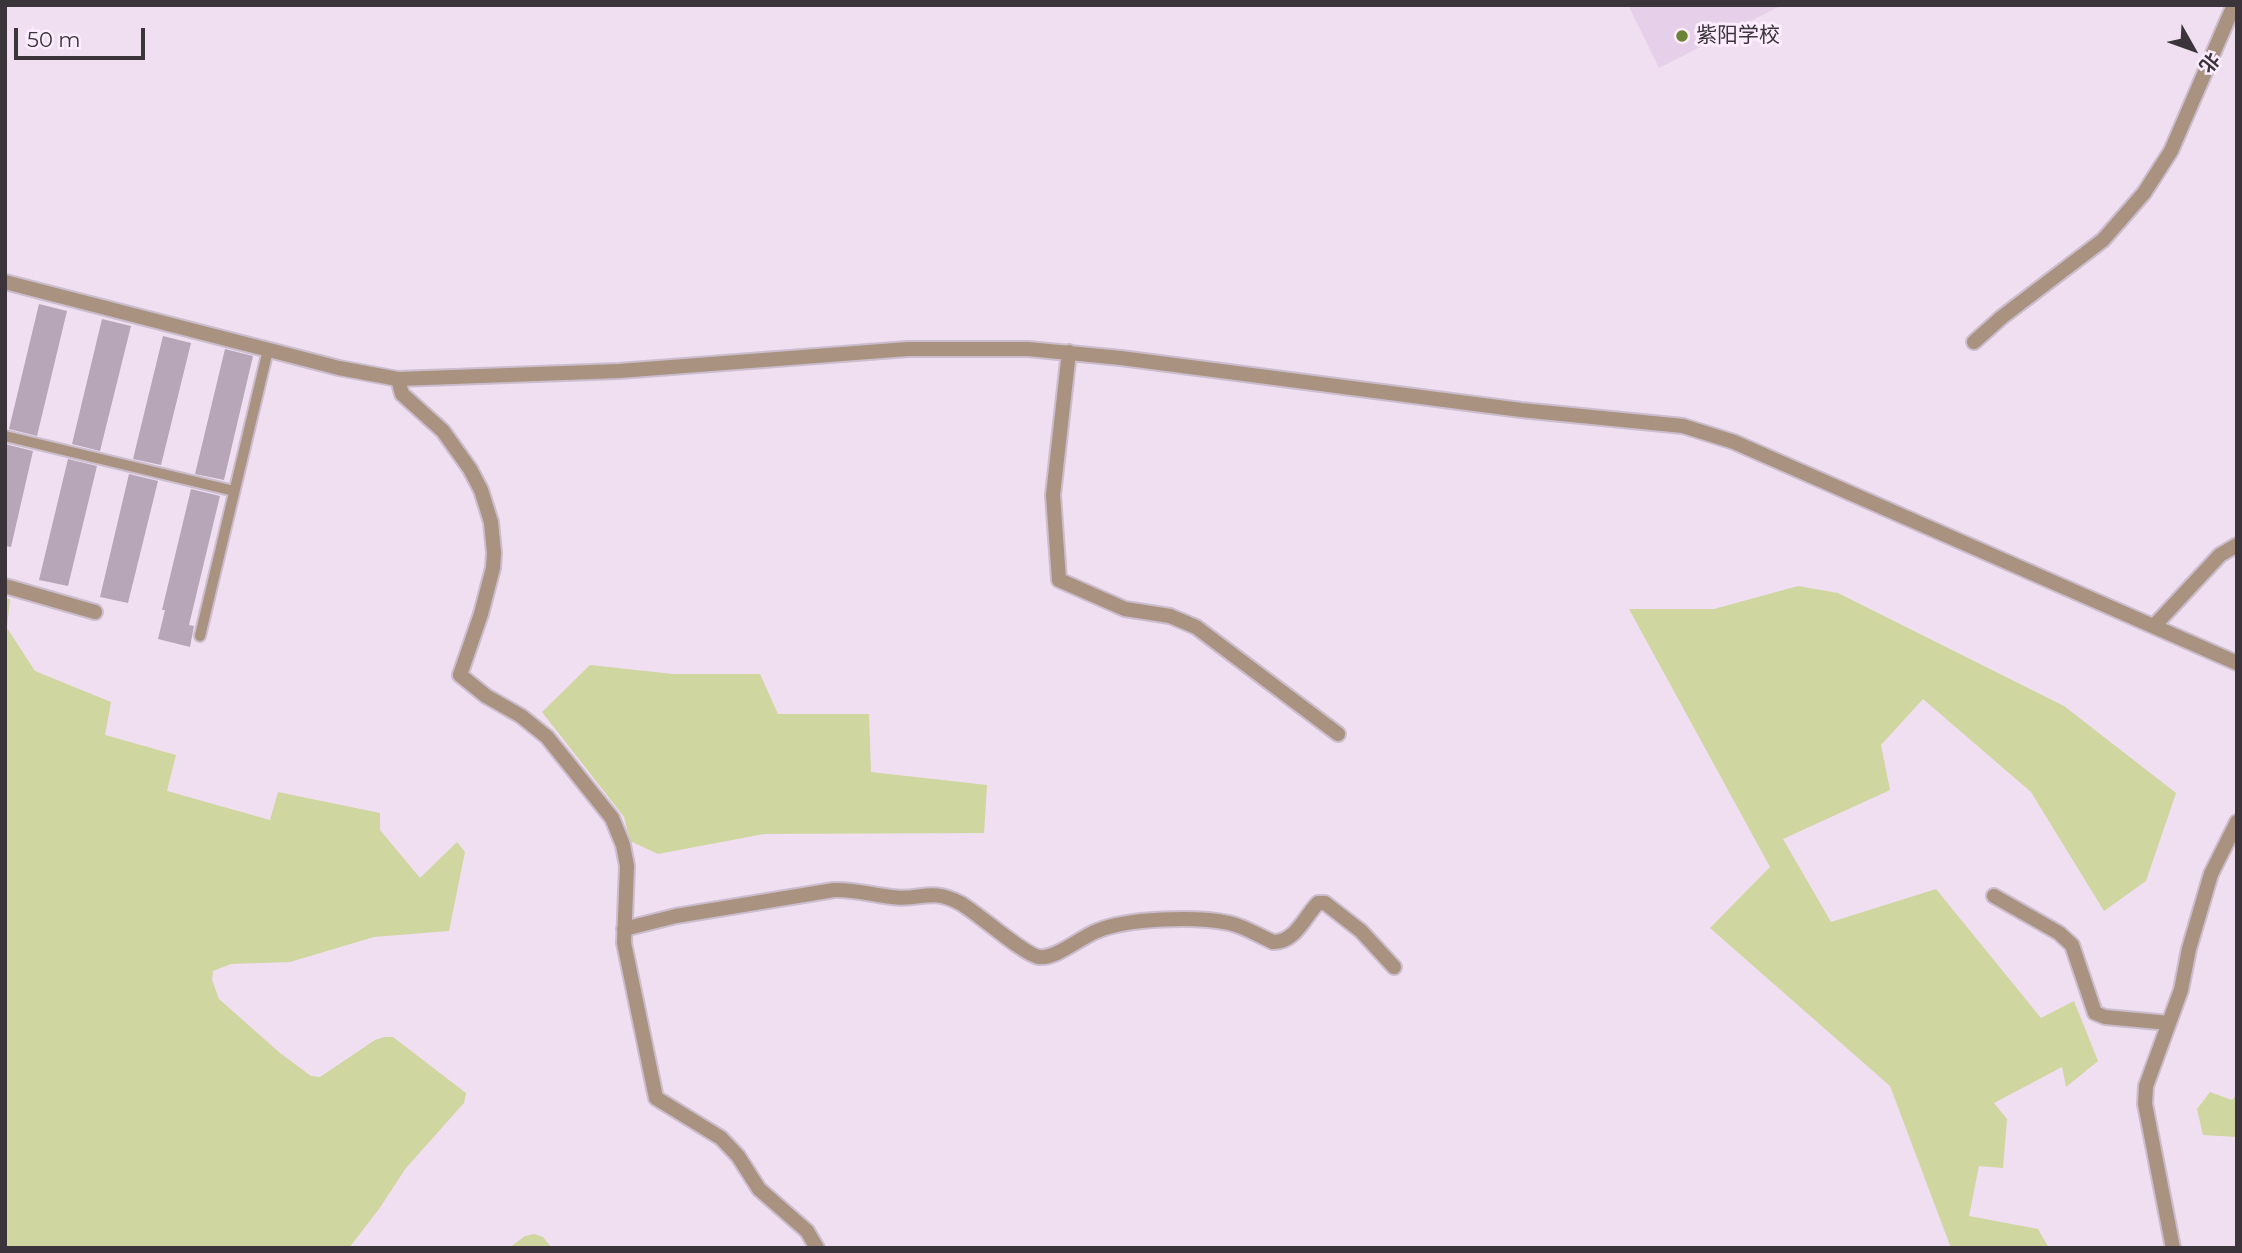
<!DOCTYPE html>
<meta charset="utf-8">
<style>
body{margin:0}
#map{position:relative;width:2242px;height:1253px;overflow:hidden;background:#efdff1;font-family:Montserrat,"Noto Sans SC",sans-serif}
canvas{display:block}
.frame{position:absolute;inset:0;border:7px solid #3b343b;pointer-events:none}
.north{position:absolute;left:2158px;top:14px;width:70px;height:70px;-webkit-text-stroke:5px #fdecff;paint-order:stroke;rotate:130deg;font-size:19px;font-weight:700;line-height:28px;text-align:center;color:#3b343b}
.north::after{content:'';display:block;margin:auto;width:24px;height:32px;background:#3b343b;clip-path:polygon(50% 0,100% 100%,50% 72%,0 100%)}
.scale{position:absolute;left:14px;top:28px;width:131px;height:32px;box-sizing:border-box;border:4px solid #3b343b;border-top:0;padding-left:9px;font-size:21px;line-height:24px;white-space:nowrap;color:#3b343b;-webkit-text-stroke:5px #fdecff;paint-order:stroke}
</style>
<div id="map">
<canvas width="2242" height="1253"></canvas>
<div class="frame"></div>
<div class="north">北</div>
<div class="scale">50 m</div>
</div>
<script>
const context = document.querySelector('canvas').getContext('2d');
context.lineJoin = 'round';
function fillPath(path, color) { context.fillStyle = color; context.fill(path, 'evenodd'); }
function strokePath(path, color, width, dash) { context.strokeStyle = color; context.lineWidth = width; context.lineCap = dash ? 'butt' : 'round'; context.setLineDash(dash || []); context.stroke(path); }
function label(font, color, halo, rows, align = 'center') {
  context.font = font + ' Montserrat,"Noto Sans SC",sans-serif'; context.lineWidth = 6; context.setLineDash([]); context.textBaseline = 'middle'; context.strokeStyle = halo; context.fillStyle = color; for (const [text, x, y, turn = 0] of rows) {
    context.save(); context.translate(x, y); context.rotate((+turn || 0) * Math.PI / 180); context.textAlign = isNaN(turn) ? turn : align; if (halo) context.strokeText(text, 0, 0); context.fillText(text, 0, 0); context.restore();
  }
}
fillPath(new Path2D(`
 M1628 5H1782L1659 68Z`), '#e6d0e9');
fillPath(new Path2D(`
 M1798 586 1838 593 2064 706 2176 793 2146 881 2104 911 2031 792 1923 699 1881 745 1890 790 1783 839 1831 922 1936 889 2041 1018 2074 1001 2098 1061 2066 1087 2062 1067 1994 1103 2007 1119 2003 1168 1979 1166 1969 1216 2038 1229 2049 1248H1951L1890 1086 1710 928 1770 867 1629 609H1714Z
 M5 598 10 599 7 628 35 671 111 702 105 735 176 755 167 791 270 820 278 792 380 813V830L420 878 457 842 465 852 449 931 374 937 290 962 231 964 213 971 212 980 219 999 280 1053 311 1076 320 1077 375 1040 384 1037H393L466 1093 464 1103 406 1168 379 1209 349 1248H5Z
 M590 665 673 674H760L778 714H869L871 772 987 785 984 833 764 834 658 854 630 841 624 817 542 712Z
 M2210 1092 2232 1100 2237 1094V1137L2203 1135 2197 1109Z
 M534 1234 543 1237 552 1248H509L525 1236Z`), '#d0d69f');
fillPath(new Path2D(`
 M39 304 67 311 37 436 9 429Z
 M102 319 131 326 100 451 72 444Z
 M163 336 191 343 161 465 133 459Z
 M225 349 253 356 224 480 195 474Z
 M5 444 33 451 11 547 5 546Z
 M68 459 97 466 68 586 39 580Z
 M129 474 158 481 128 603 100 597Z
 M191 489 220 496 189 625 194 626 190 647 158 639 165 610H162Z`), '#b6a6b8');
const service = new Path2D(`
 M5 436 234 491
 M200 636 268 350`);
const minor = new Path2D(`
 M5 282 339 368 398 379 619 371 908 349H1028L1121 358 1521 410 1683 426 1734 442 2237 663
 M1974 342 2002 317 2103 240 2144 193 2171 151 2234 5
 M1069 352 1053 495 1059 580 1125 609 1170 616 1196 627 1338 734
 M398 379 402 394 443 431 470 469 481 490 491 522 494 553 493 568 481 614 460 675 486 696 521 716 547 737 612 818 623 845 627 866 624 943 656 1098 721 1138 738 1156 759 1189 807 1231 817 1248
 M5 586 95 612
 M2154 626 2220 555 2237 545
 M1994 896 2059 933 2072 945 2095 1013 2105 1017 2169 1023
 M624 929 676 916 834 890C854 889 872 895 892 897 920 901 930 887 960 903 978 913 1024 955 1039 957 1056 959 1081 937 1097 931 1127 918 1197 916 1229 923 1244 926 1259 936 1273 942 1295 943 1305 916 1318 903H1325L1361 931 1394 967
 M2173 1248 2145 1104 2146 1086 2181 990 2189 949 2211 874 2237 822`);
strokePath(service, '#cbbdcd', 14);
strokePath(minor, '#cbbdcd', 18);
strokePath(service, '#a99280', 10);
strokePath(minor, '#a99280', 14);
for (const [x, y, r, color] of [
 [1682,36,7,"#6a8335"]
]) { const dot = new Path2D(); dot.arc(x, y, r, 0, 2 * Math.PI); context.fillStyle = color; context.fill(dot); strokePath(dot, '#fdecff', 2.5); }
label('21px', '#3b343b', '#fdecff', [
 ["紫阳学校",1696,36]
], 'left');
</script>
